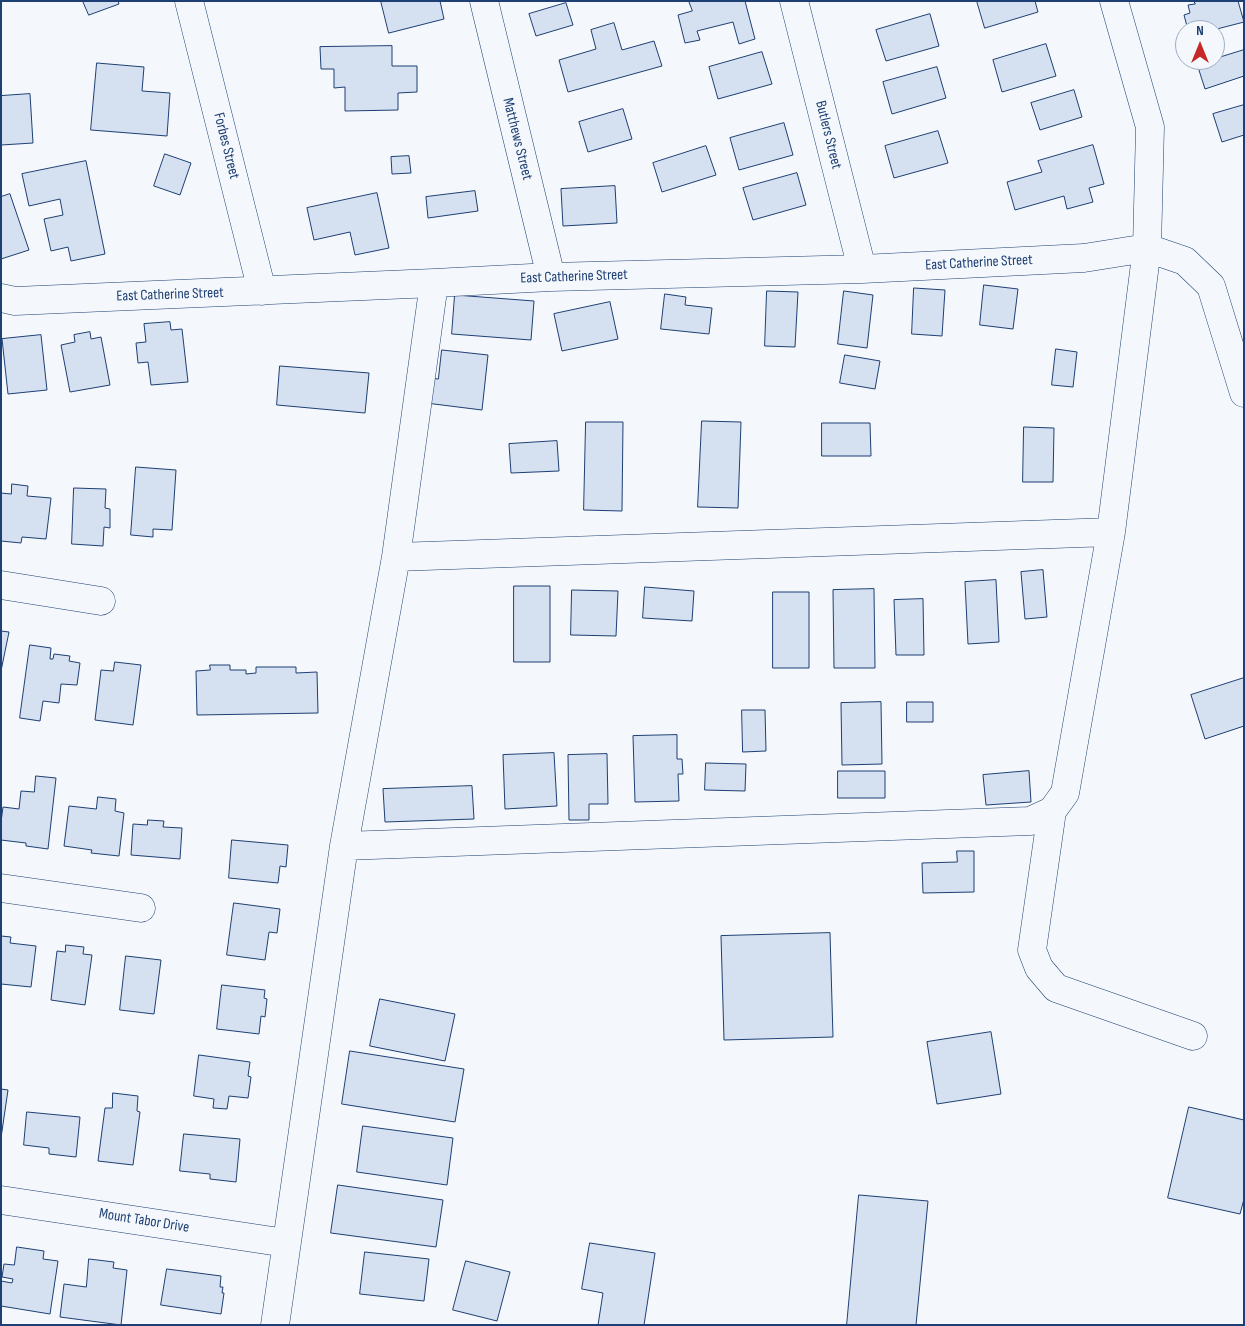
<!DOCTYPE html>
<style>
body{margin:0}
#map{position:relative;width:1245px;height:1326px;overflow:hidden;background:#f4f7fb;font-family:"Sofia Sans Condensed",sans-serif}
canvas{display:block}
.frame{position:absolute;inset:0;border:2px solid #1d3f73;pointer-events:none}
.north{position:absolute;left:1175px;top:20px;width:50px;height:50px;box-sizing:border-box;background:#f4f7fb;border:1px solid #9eadc5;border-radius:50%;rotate:0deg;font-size:14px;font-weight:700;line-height:20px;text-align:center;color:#1d3f73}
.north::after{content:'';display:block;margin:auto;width:18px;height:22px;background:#c62828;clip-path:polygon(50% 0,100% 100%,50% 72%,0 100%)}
</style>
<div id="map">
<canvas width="1245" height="1326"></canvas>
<div class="frame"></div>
<div class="north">N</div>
</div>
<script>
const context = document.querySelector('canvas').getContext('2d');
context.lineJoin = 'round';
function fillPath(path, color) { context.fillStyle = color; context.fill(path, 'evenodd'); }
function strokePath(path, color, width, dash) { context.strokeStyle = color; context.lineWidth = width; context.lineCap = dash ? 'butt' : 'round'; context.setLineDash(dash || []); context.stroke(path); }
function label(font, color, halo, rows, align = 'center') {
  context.font = font + ' "Sofia Sans Condensed",sans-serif'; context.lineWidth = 4; context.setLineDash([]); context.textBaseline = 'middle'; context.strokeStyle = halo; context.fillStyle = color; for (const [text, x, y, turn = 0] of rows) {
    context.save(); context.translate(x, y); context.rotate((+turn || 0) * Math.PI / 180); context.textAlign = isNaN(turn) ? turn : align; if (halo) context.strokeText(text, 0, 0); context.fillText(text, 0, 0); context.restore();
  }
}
const building = new Path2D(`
 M83 1H118L119 4 89 15Z
 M381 1H440L444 19 389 33Z
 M689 1H745L755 39 739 44 733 22 697 31 700 40 685 43 678 15 692 11Z
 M977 1H1035L1038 12 985 28Z
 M1194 1H1238L1244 22 1213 30H1188L1184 15 1190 13 1188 5 1195 4Z
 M566 3 573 25 536 36 529 14Z
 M930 14 939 46 886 61 876 30Z
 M614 23 622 50 654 41 662 66 568 92 559 60 596 49 591 30Z
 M1046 44 1056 76 1002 92 993 60Z
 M392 46V66H417V92L398 93V110L345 111V87L334 88V69H321L320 47Z
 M1244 50V76L1205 89 1197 64 1215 60V59Z
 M762 52 772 84 718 99 709 67Z
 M97 63 144 67 142 91 170 93 167 136 91 130Z
 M937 67 946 98 892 114 883 82Z
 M1074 90 1082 117 1040 130 1031 103Z
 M30 94 33 143 1 145V96Z
 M1244 105V135L1222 142 1213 114Z
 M623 109 632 139 588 152 579 122Z
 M784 123 793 155 739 170 730 138Z
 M938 131 948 163 894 178 885 146Z
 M1093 145 1104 184 1089 188 1093 202 1067 209 1064 196 1015 210 1007 182 1042 172 1038 161Z
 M706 146 716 175 662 192 653 163Z
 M165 154 191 163 180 195 154 186Z
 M409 156 411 173 392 174 391 157Z
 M86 161 105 254 71 261 68 247 51 251 44 219 63 215 60 199 29 206 22 174Z
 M797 173 806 205 753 220 743 188Z
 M615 186 617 223 563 226 561 189Z
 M475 191 478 211 428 218 426 197Z
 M377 193 389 248 355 255 350 232 314 240 307 208Z
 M10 194 29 250 1 259V197Z
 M984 285 1018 289 1013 329 980 325Z
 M914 288 945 290 942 336 912 334Z
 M767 291 798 292 795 347 765 346Z
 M844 291 873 295 867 348 838 344Z
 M665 294 686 297 685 305 712 308 709 334 661 329Z
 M455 295 534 301 531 340 452 334Z
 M610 302 618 339 562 351 554 314Z
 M170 322 171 330 182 329 188 382 151 385 148 362 138 363 136 343 146 342 144 324Z
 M90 332 91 339 101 337 110 385 70 392 61 345 75 342 74 335Z
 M41 335 47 390 8 394 2 339Z
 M1056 349 1077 352 1073 387 1052 385Z
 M442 350 488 355 482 410 426 403 429 378 438 379Z
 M845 355 880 361 875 389 840 383Z
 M280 366 369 373 365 413 277 405Z
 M702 421 741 422 738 508 698 507Z
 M586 422H623L622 511 584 510Z
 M822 423H870L871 456H822Z
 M1024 427 1054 428 1053 482H1023Z
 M557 441 559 471 511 473 509 444Z
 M136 467 176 470 172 530 153 529V537L131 535Z
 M12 484 28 486 27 496 51 498 46 539 22 537 21 543 1 541V493L11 494Z
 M74 488 106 489 105 508 110 509V528L104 527 103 546 72 544Z
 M1043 570 1047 617 1025 619 1021 572Z
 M996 580 999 642 968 644 965 582Z
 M514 586H550V662H514Z
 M645 587 694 591 692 621 643 618Z
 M874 589 875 668H834L833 590Z
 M572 590 618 591 616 636 571 635Z
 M773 592H809V668H773Z
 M923 599 924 655H896L894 600Z
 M1 631 9 632 1 671Z
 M30 645 51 648 50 659H53L54 654 70 656 69 661 80 663 77 685 61 684 59 703 43 701 40 721 20 718Z
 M115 662 141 665 133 725 95 720 101 670 113 671Z
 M210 665H230V670H246V674L256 673V667H296V673L317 672 318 713 197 715 196 671 210 670Z
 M1244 678V726L1205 739 1191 695Z
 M881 702 882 764 842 765 841 703Z
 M907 702H933V722H907Z
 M742 710H765L766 751 743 752Z
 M677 735V759H682L683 774H678L679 801 635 802 633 736Z
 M554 753 557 806 505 809 503 755Z
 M607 754 608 804H589V820H569L568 755Z
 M706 763 746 764 745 791 705 790Z
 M838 771H885V798H838Z
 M1029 771 1031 802 986 805 983 775Z
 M36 776 56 778 48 849 26 846V843L1 840V822L3 807 19 809 21 791 34 792Z
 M472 786 474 819 385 822 383 789Z
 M98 797 116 799 115 811 124 813 119 856 91 853 92 850 64 846 69 806 96 809Z
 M148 820 164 821 163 827 182 828 180 859 131 855 133 824 147 825Z
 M232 840 288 845 286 867 280 866 278 883 229 878Z
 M957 851H974V892L923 893 922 863 957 862Z
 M234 903 280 909 277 933 269 932 265 960 227 955Z
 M830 933 833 1037 724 1040 721 936Z
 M1 936 11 937 10 943 36 946 31 987 1 984Z
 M66 945 84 947 83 954 92 955 85 1005 51 1000 57 951 65 952Z
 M126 956 161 960 154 1014 120 1010Z
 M222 985 265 990 264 998 267 999 265 1017 261 1016 259 1034 217 1029Z
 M380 999 455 1014 445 1061 370 1046Z
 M991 1032 1001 1094 937 1104 927 1042Z
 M350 1051 464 1069 455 1122 342 1104Z
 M199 1055 250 1062 248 1076 251 1077 248 1098 229 1096 227 1109 213 1108 214 1099 194 1096Z
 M1 1089 8 1090 1 1138Z
 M113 1093 138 1096 137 1111 140 1112 133 1165 98 1161 105 1108H112Z
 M1189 1107 1244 1120V1199L1240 1214 1168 1198Z
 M27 1112 80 1117 76 1157 49 1154V1148L24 1145Z
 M363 1126 453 1138 447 1185 357 1172Z
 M184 1134 240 1139 236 1182 210 1179V1174L180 1171Z
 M338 1185 443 1200 436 1247 331 1233Z
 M859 1195 928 1201 916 1325H847Z
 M590 1243 655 1253 644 1325H598L603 1293 582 1289Z
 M17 1247 44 1251 43 1259 58 1261 50 1314 1 1306V1281L12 1283 13 1279 2 1277 4 1264 14 1265Z
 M365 1252 429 1259 424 1301 360 1294Z
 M89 1259 114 1262 113 1268 127 1270 121 1325 60 1317 64 1284 86 1287Z
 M466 1261 510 1272 497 1321 453 1310Z
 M167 1269 221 1276 220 1287H223L222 1293H224L221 1314 161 1305Z`);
fillPath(building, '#d5e0f0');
strokePath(building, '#1d3f73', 1);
const minor = new Path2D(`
 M189 1 262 291
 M484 1 551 277
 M794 1 862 269
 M1114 1 1150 127 1147 248 1185 261 1211 286 1244 393
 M1 298 15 301 434 283 551 277 862 269 1084 258 1147 248 1111 532 1065 793 1052 811 1030 821 344 846
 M396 557 1111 532
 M1 585 101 601
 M1052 811 1032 950 1039 968 1056 988 1193 1036
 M1 888 141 908
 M1 1200 286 1243
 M275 1325 344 846 396 557 434 283`);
strokePath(minor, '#1d3f73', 29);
strokePath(minor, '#f4f7fb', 28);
label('15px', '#1d3f73', '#f4f7fb', [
 ["Butlers Street",828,135,76],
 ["Matthews Street",517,139,76],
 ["Forbes Street",226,146,76],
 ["East Catherine Street",979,263,-3],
 ["East Catherine Street",574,277,-2],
 ["East Catherine Street",170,295,-2],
 ["Mount Tabor Drive",144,1221,9]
]);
</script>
